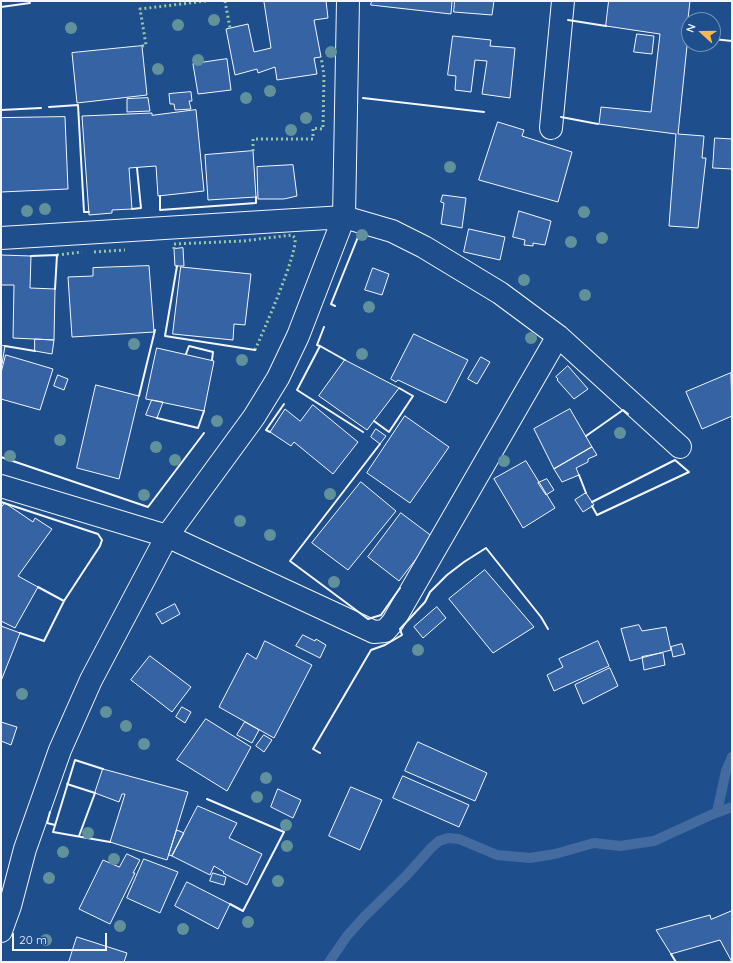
<!DOCTYPE html>
<style>
body{margin:0}
#map{position:relative;width:733px;height:963px;overflow:hidden;background:#1f4e8c;font-family:Quicksand,sans-serif}
canvas{display:block}
.frame{position:absolute;inset:0;border:2px solid #f2f6ff;pointer-events:none}
.north{position:absolute;left:681px;top:12px;width:40px;height:40px;box-sizing:border-box;background:#1f4e8c;border:1px solid #7391ba;border-radius:50%;rotate:291deg;font-size:11px;font-weight:700;line-height:16px;text-align:center;color:#f2f6ff}
.north::after{content:'';display:block;margin:auto;width:14px;height:18px;background:#ffb74d;clip-path:polygon(50% 0,100% 100%,50% 72%,0 100%)}
.scale{position:absolute;left:12px;top:933px;width:95px;height:18px;box-sizing:border-box;border:2px solid #f2f6ff;border-top:0;padding-left:5px;font-size:12px;line-height:14px;white-space:nowrap;color:#f2f6ff;-webkit-text-stroke:3px #1f4e8c;paint-order:stroke}
</style>
<div id="map">
<canvas width="733" height="963"></canvas>
<div class="frame"></div>
<div class="north">N</div>
<div class="scale">20 m</div>
</div>
<script>
const context = document.querySelector('canvas').getContext('2d');
context.lineJoin = 'round';
function strokePath(path, color, width, dash) { context.strokeStyle = color; context.lineWidth = width; context.lineCap = dash ? 'butt' : 'round'; context.setLineDash(dash || []); context.stroke(path); }
function fillPath(path, color) { context.fillStyle = color; context.fill(path, 'evenodd'); }
strokePath(new Path2D(`
 M717 812 726 771 732 757
 M329 962 347 936 364 917 406 876 431 848 439 841 448 838 459 839 497 855 530 858 555 854 594 843 620 846 654 841 713 814 732 807`), '#446ba0', 10);
const building = new Path2D(`
 M271 1H326L328 18 314 20 321 57 314 58 317 74 277 80 275 67 258 73 257 69 235 75 226 29 248 24 254 52 271 48 264 2Z
 M372 1H452L451 14 371 5Z
 M455 1H494L492 15 454 12Z
 M609 1H690L686 36H688L678 134 704 136 702 158H706L698 228 669 226 676 134 599 124 601 107 651 112 660 34 606 26Z
 M637 34 654 36 652 54 634 52Z
 M453 36 491 40 490 46 515 48 510 98 482 94 487 61 475 60 471 92 455 90 456 76 448 75Z
 M142 46 147 95 77 103 72 53Z
 M227 59 231 90 198 94 193 64Z
 M191 92 192 101H189L191 109 175 110 174 104H170L169 94Z
 M148 98 150 111 127 112V99Z
 M196 110 204 191 158 196 156 166 129 168 132 209 112 210V213L89 215 82 116 152 113V115Z
 M65 117 68 189 1 192V118Z
 M498 122 524 130 522 136 572 152 558 202 479 180Z
 M715 138 732 139V169L713 168Z
 M253 151 256 197 208 200 205 155Z
 M293 165 297 196 284 199H258L257 167Z
 M443 195 466 198 462 228 441 224 444 203 441 202Z
 M519 211 551 221 545 245 533 243V246L524 245 525 240 513 237Z
 M469 229 505 237 500 260 464 252Z
 M183 248 184 266H175L174 249Z
 M1 255 31 256 30 288 55 289 54 340 13 338 14 285H1Z
 M149 266 154 332 72 337 68 277 93 276V268Z
 M181 267 251 274 245 325 234 324 233 340 173 334Z
 M373 268 389 274 382 295 365 290Z
 M414 334 468 360 446 403 398 380 396 382 391 379Z
 M35 339 54 340 52 354 35 351Z
 M1 345 5 346 2 364H1Z
 M157 348 214 361 204 411 146 399Z
 M6 355 53 369 40 410 1 399V373Z
 M481 357 490 362 477 384 468 379Z
 M345 360 399 388 367 430 319 396Z
 M568 366 588 389 574 399 557 380 558 379 556 377Z
 M731 373 732 416 702 429 686 392Z
 M58 375 68 379 64 390 54 386Z
 M96 385 139 396 119 479 77 468Z
 M152 400 163 402 157 418 146 415Z
 M313 405 358 442 333 474 294 442 291 446 270 432 285 409 300 421Z
 M570 409 592 447 554 469 534 429Z
 M405 416 449 447 410 503 367 473Z
 M376 429 386 436 380 444 371 437Z
 M592 447 597 455 588 459V462L576 468 579 475 562 482 554 469Z
 M526 461 555 508 523 528 494 479Z
 M547 479 554 490 546 495 538 483Z
 M361 482 396 511 348 570 312 543Z
 M586 493 594 505 583 512 575 500Z
 M5 503 33 522 35 518 52 529 18 576 38 587 15 628 1 621V508Z
 M401 513 433 537 399 581 368 557Z
 M485 570 534 627 493 653 449 599Z
 M175 604 180 614 162 624 156 614Z
 M437 607 446 618 423 638 414 627Z
 M639 625 642 631 666 627 671 650 630 661 621 629Z
 M1 626 20 633 1 681Z
 M303 635 315 641 316 639 326 645 320 658 296 646Z
 M265 641 312 665 274 738 219 707 247 653 256 659Z
 M598 641 609 666 554 691 547 675 563 667 559 659Z
 M682 644 685 654 673 657 671 647Z
 M663 653 665 665 644 670 642 657Z
 M150 656 191 687 172 712 131 680Z
 M610 668 618 686 583 704 575 685Z
 M182 707 191 712 185 723 176 717Z
 M206 719 251 747 227 791 177 760Z
 M1 722 17 727 11 745 1 741Z
 M245 722 259 730 252 743 237 735Z
 M264 735 272 740 264 752 256 746Z
 M418 742 487 773 475 801 405 771Z
 M103 769 188 792 167 860 110 842 125 794H122L119 802 95 793Z
 M403 776 469 805 459 827 393 798Z
 M351 787 382 800 360 850 329 836Z
 M278 789 301 800 293 818 271 807Z
 M198 806 237 823 229 838 262 854 247 885 223 873 224 872 214 866 210 875 172 856Z
 M177 830 184 833 172 856 169 855Z
 M127 854 140 860 133 873H135L110 924 79 909 103 860 119 867Z
 M144 859 178 872 160 913 127 898Z
 M213 873 226 877 224 885 210 881Z
 M187 882 230 904 218 929 175 906Z
 M732 911V962L720 940 671 954 656 930 710 915 711 919Z
 M77 937 127 953 124 962H69Z`);
fillPath(building, '#3563a3');
strokePath(building, '#f2f6ff', 1);
const street = new Path2D(`
 M551 128 563 1
 M1 238 344 217 392 231 424 247 500 293 558 336 680 447
 M1 486 167 536 374 632 385 631 393 622 558 336
 M1 931 10 906 25 849 60 750 91 680 167 536 254 417 278 378 298 336 344 217 348 1`);
strokePath(street, '#f2f6ff', 24);
strokePath(street, '#1f4e8c', 22);
strokePath(new Path2D(`
 M225 1 230 28
 M142 46 146 45 140 9 206 1
 M253 151V139H313V128L323 129 324 75 321 57
 M174 249V244L243 241 292 235 295 238C298 253 263 332 255 350
 M94 252 125 250
 M57 255 82 252`), '#97c8a6', 3, [2, 3]);
strokePath(new Path2D(`
 M1 7 30 3
 M568 20 606 26
 M713 39 732 41
 M363 98 484 112
 M49 107 78 105 84 212H89
 M1 110 41 108
 M561 117 598 124
 M160 196V210L256 203V197
 M132 209 141 208 137 168
 M31 256 57 255 55 289
 M177 266 165 336 255 350
 M335 306 331 304 360 232
 M5 346 35 351
 M320 346 317 345 324 327
 M186 354 189 346 213 352 212 360
 M345 360 320 346 297 390 363 432
 M139 396 155 330
 M157 418 198 428 204 411
 M374 421 389 432 413 396 399 388
 M270 432 266 430 284 404
 M586 436 623 410 628 414
 M380 444 290 561 368 619 381 615 400 588
 M1 457 148 507 204 433
 M579 475 586 493
 M1 502 98 534 102 540 100 546 64 601 44 641 20 633
 M592 502 675 460 689 472 597 515 592 506
 M38 587 64 601
 M320 753 313 749 371 650 385 645 402 635 400 629 425 602 430 592 447 575 464 562 486 548 541 617 548 629
 M103 769 75 760 53 832 110 842
 M67 784 95 793 79 836
 M207 799 284 832 243 911 230 904
 M50 812 47 823 55 825
 M671 954 676 962`), '#f2f6ff', 2);
context.fillStyle = '#61919a';
for (const [x, y] of [
 [214,20],
 [178,25],
 [71,28],
 [331,52],
 [198,60],
 [158,69],
 [270,91],
 [246,98],
 [306,118],
 [291,130],
 [450,167],
 [45,209],
 [27,211],
 [584,212],
 [362,235],
 [602,238],
 [571,242],
 [524,280],
 [585,295],
 [369,307],
 [531,338],
 [134,344],
 [362,354],
 [242,360],
 [217,421],
 [620,433],
 [60,440],
 [156,447],
 [10,456],
 [175,460],
 [504,461],
 [330,494],
 [144,495],
 [240,521],
 [270,535],
 [334,582],
 [418,650],
 [22,694],
 [106,712],
 [126,726],
 [144,744],
 [266,778],
 [257,797],
 [286,825],
 [88,833],
 [287,846],
 [63,852],
 [114,859],
 [49,878],
 [278,881],
 [248,922],
 [120,926],
 [183,929],
 [46,940]
]) { context.beginPath(); context.arc(x, y, 6, 0, 2 * Math.PI); context.fill(); }
</script>
